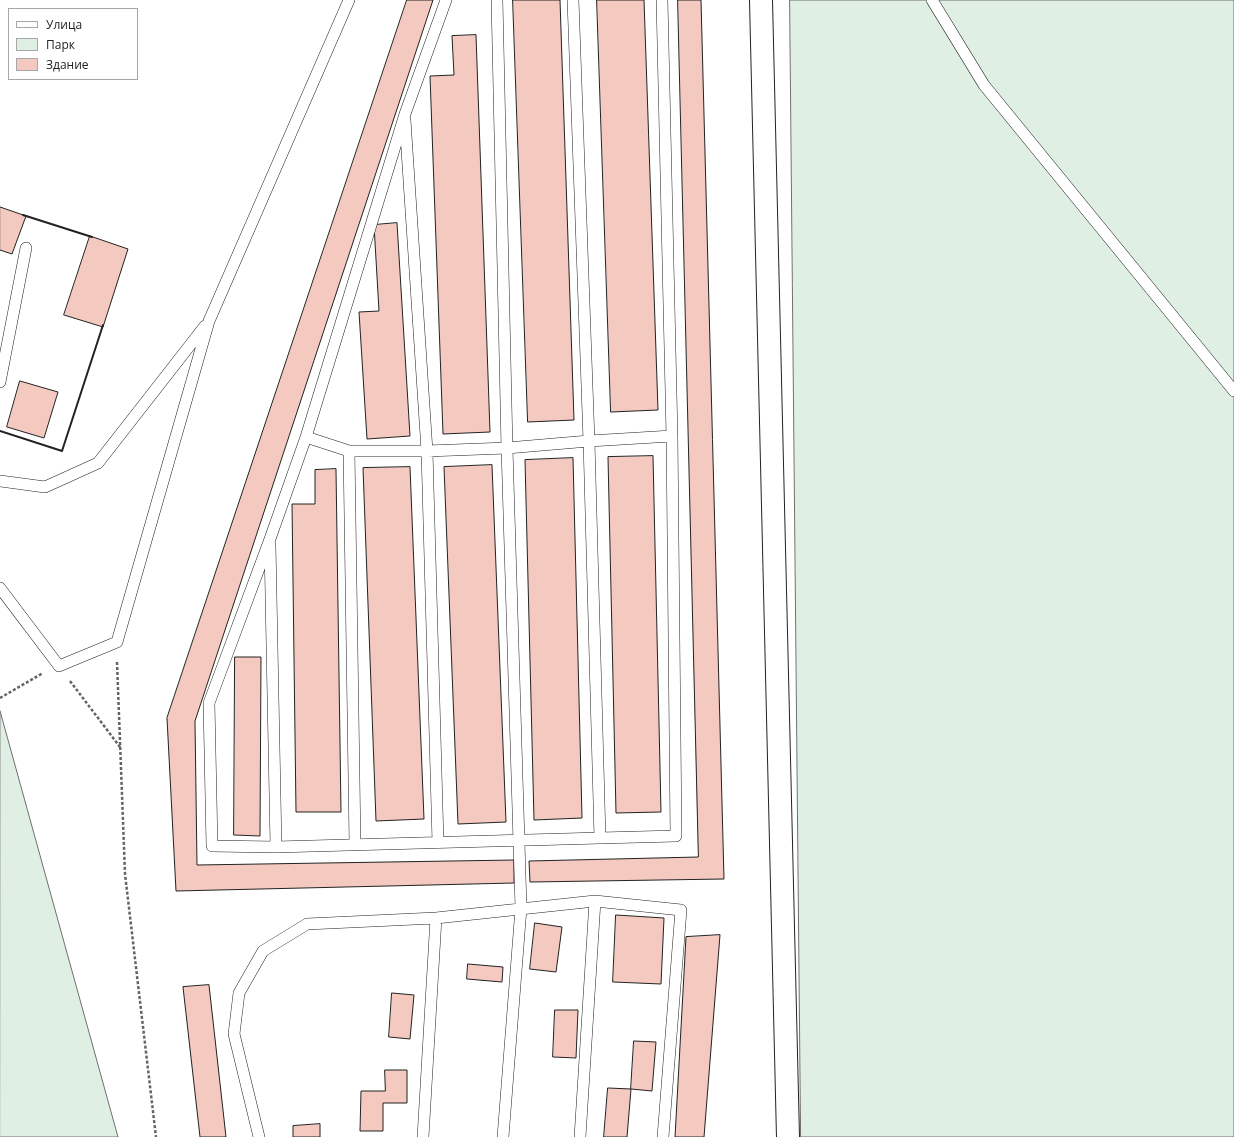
<!DOCTYPE html>
<meta charset="utf-8">
<style>
body{margin:0}
#map{position:relative;width:1234px;height:1137px;overflow:hidden;background:#fff;font-family:"Open Sans",sans-serif}
canvas{display:block}
.legend{position:absolute;left:8px;top:8px;width:130px;height:72px;box-sizing:border-box;background:#fff;border:1px solid #a7a7a7;margin:0;padding:5px 7px;list-style:none;font-size:12px;color:#222}
.legend li{display:flex;align-items:center;gap:8px;height:20px}
.legend b{width:20px;border:1px solid #a7a7a7}
</style>
<div id="map">
<canvas width="1234" height="1137"></canvas>
<ul class="legend">
<li><b style="height:5px;background:#fff"></b>Улица</li>
<li><b style="height:11px;background:#e0efe3"></b>Парк</li>
<li><b style="height:11px;background:#f3c9c0"></b>Здание</li>
</ul>
</div>
<script>
const context = document.querySelector('canvas').getContext('2d');
context.lineJoin = 'round';
function fillPath(path, color) { context.fillStyle = color; context.fill(path, 'evenodd'); }
function strokePath(path, color, width, dash) { context.strokeStyle = color; context.lineWidth = width; context.lineCap = dash ? 'butt' : 'round'; context.setLineDash(dash || []); context.stroke(path); }
const green = new Path2D(`
 M790 0H1234V1137H801Z
 M0 711 118 1137H0Z`);
fillPath(green, '#e0efe3');
strokePath(green, '#6f6f6f', 1);
const building = new Path2D(`
 M407 0H433L195 721 197 865 514 860V883L176 891 167 718Z
 M513 0H560L574 420 528 422Z
 M597 0H644L658 410 611 412Z
 M678 0H701L724 879 530 882 529 861 698 857Z
 M476 35 490 432 443 434 430 76 454 75 452 36Z
 M0 207 26 216 12 254 0 250Z
 M397 223 410 436 367 439 359 312 379 311 374 225Z
 M90 236 128 249 103 327 64 315Z
 M20 381 58 392 44 438 7 427Z
 M653 456 661 812 616 813 608 457Z
 M573 458 582 818 534 820 525 460Z
 M492 465 506 822 458 824 444 467Z
 M410 467 424 819 376 821 363 468Z
 M336 469 341 812H296L292 504H315V470Z
 M235 657H261L260 836 234 835Z
 M616 915 664 918 661 984 613 982Z
 M535 923 562 927 556 972 530 969Z
 M720 935 704 1137H675L686 937Z
 M468 964 503 967 502 982 467 979Z
 M209 985 226 1137H200L183 987Z
 M392 993 414 995 410 1039 389 1037Z
 M555 1010H578L576 1058 553 1057Z
 M634 1041 656 1042 652 1091 631 1089Z
 M385 1070H407V1103H383V1131H360L361 1091H385Z
 M608 1088 631 1089 627 1137H604Z
 M320 1124V1137H293V1126Z`);
fillPath(building, '#f3c9c0');
strokePath(building, '#222', 1);
const lane = new Path2D(`
 M446 0 405 114 306 437 270 539 209 703 212 846 276 847 600 838 589 441 573 0
 M497 0 507 448 521 908 503 1137
 M932 0 984 85 1234 391
 M405 120 427 451 438 843
 M0 382 26 248
 M306 437 349 451H427L507 448 589 441 672 436
 M349 451 355 844
 M0 481 45 487 98 463 205 326
 M270 545 276 847
 M0 588 59 666 117 642 209 321 349 0
 M600 838 676 836 672 436 662 0
 M259 1137 234 1034 239 993 263 951 307 924 436 918 595 901 681 910 663 1137
 M423 1137 436 918
 M580 1137 595 901`);
const street = new Path2D(`
 M761 0 788 1137`);
strokePath(lane, '#222', 12);
strokePath(street, '#222', 24);
strokePath(new Path2D(`
 M117 662 125 874 156 1137
 M70 681 120 747
 M0 698 43 673`), '#646464', 2.5, [3, 2]);
strokePath(lane, '#fff', 11);
strokePath(street, '#fff', 22);
strokePath(new Path2D(`
 M23 215 92 237
 M0 431 62 451 103 325`), '#222', 2);
</script>
